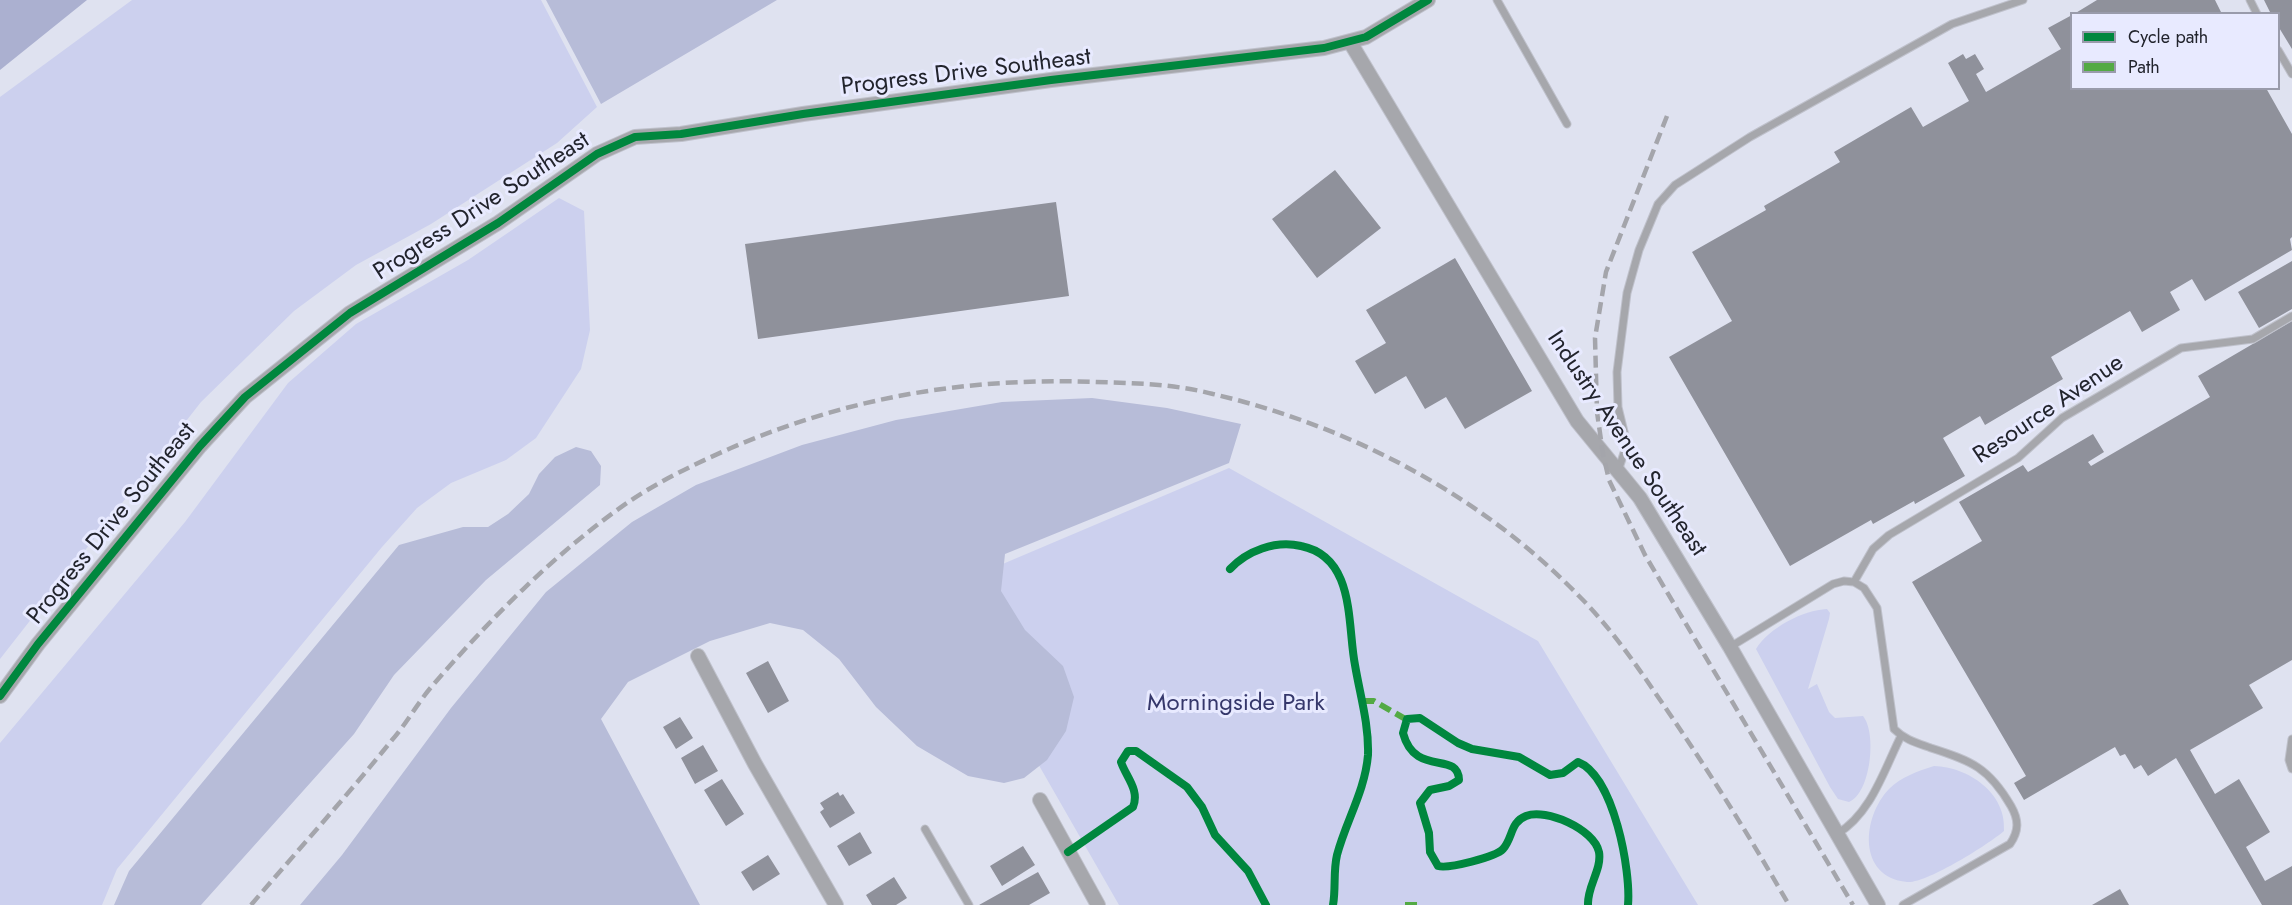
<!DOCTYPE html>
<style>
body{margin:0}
#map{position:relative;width:2292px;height:905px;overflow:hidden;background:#dfe2f0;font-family:Jost,sans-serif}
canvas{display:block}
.legend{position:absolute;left:2070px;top:12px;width:210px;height:78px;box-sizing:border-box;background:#e8eaff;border:2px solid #999bab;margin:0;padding:8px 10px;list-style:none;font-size:18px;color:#22242d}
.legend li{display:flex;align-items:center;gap:12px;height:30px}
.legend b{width:30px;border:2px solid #999bab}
</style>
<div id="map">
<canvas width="2292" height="905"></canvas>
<ul class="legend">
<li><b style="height:8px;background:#00873e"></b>Cycle path</li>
<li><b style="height:8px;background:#53aa44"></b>Path</li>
</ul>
</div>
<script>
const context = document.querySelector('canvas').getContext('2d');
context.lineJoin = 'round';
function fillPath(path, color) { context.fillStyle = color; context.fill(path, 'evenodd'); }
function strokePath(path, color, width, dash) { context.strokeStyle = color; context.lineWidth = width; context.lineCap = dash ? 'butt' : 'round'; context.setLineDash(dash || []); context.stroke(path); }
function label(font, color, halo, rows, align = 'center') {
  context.font = font + ' Jost,sans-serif'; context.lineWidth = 6; context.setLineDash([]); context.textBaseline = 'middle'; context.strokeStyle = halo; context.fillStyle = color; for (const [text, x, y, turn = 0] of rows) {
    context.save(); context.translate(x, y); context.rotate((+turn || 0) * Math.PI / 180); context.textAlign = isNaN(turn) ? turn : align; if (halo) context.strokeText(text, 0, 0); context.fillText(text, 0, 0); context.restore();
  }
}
fillPath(new Path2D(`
 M132 0H541L597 107 557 143 431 224 356 265 294 311 201 402 0 659V97Z
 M559 198 584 211 590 330 581 369 536 438 506 460 451 483 417 508 382 547 117 869 102 905H0V743L185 522 288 383 356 324 468 260Z
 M1229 468 1538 641 1698 905H1119L939 591Z
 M1827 609 1830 613 1829 619 1808 689 1817 684 1829 712 1835 718 1863 716C1877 733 1871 793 1849 802L1838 799 1830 787 1756 649C1769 628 1803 610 1827 609Z
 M1934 766C1968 767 2007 793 2004 831 1989 844 1926 884 1907 882 1857 877 1862 817 1889 789 1901 777 1918 771 1934 766Z`), '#ccd0ee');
fillPath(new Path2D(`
 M546 0H777L601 104Z
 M1092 398 1167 408 1241 424 1229 463 1005 554 1001 591 1025 630 1063 666 1074 697 1066 731 1047 760 1024 778 1004 783 968 776 917 746 876 707 839 659 803 630 770 623 710 641 628 682 601 719 700 905H300L342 855 451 708 546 592 632 522 696 485 802 445 896 420 1002 402Z
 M576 447 591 451 601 466 600 485 486 580 394 675 354 734 201 905H114L129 871 399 545 463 527H488L508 514 529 494 539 474 555 457Z`), '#b7bcd8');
fillPath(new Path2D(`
 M0 0H87L0 70Z`), '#abb0d0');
fillPath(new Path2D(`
 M2097 0H2215L2222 14H2074Z
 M2264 0H2292V49L2278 26V14H2271Z
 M2072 15V88H2266L2292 134V237L2290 239 2292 250 2205 301 2192 279 2170 292 2180 310 2142 332 2130 311 2051 357 2063 379 1985 425 1980 416 1943 438 1965 476 1915 504 1914 501 1873 524 1871 520 1790 566 1669 357 1732 321 1692 252 1766 210 1764 206 1840 162 1834 152 1911 107 1923 127 1969 101 1948 63 1963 54 1966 59 1975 54 1984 69 1976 74 1986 92 2061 49 2048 28Z
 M1335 170 1381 228 1317 278 1272 219Z
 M1056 202 1069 296 758 339 745 244Z
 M1455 258 1532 391 1465 429 1446 397 1425 409 1406 376 1375 394 1355 361 1386 343 1366 310Z
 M2292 261V309L2259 328 2238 292Z
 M2292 321V660L2249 685 2263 708 2190 750 2215 794 2239 779 2270 832 2246 847 2265 881 2292 866V905H2262L2176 758 2148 776 2141 765 2134 769 2125 754 2120 756 2115 747 2024 800 2014 783 2026 776 1912 582 1982 541 1959 502 2023 465 2028 472 2093 434 2104 452 2088 462 2091 466 2210 397 2198 376Z
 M768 661 789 701 768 713 746 673Z
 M680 717 693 738 676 749 663 727Z
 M703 745 718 771 695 784 681 758Z
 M722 779 744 814 726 826 704 790Z
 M838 792 840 796 843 794 855 813 830 828 820 812 824 809 820 803Z
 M860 832 872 853 849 866 837 846Z
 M1023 846 1035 865 1002 886 990 866Z
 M768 855 780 874 753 891 741 872Z
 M1038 872 1050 893 1029 905H979Z
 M894 877 907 898 896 905H872L866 895Z
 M2120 889 2129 905H2092Z`), '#8f919b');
const lane = new Path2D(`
 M1497 0 1567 124
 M2250 0 2257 14
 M2278 50 2292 74
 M1618 471 1627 444 1618 407 1617 372 1627 293 1639 250 1658 204 1675 185 1750 137 1952 24 2023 0
 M1854 582 1873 549 1889 535 2018 458 2062 418 2181 348 2253 339 2292 316
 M1730 647 1833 584 1844 581 1854 582 1864 588 1877 608 1894 729C1905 740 1917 743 1931 748 1972 761 1989 768 2011 806 2019 820 2019 831 2010 844L1903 905
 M2292 739 2289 760 2292 769
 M925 829 969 905
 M1837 834C1871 814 1884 770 1901 736`);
const street = new Path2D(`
 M1350 42 1577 421 1640 498 1730 647 1878 905
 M698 656 755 764 836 905
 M0 696 38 644 200 446 245 397 350 313 498 223 597 154 635 137 681 134 803 114 1051 80 1324 48 1366 37 1428 0
 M1040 800 1098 905`);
strokePath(lane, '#bfc1cb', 9);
strokePath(street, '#bfc1cb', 16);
strokePath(lane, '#a6a7ac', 7);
strokePath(street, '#a6a7ac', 14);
strokePath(new Path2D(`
 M1667 116 1606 272 1595 338 1597 412 1603 454 1609 480 1645 555 1853 905
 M251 905C298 850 347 796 392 740 407 723 418 702 433 685 490 619 555 553 627 503 659 481 695 464 731 448 849 397 968 377 1096 382 1135 383 1175 384 1213 394 1350 426 1481 495 1579 596 1614 631 1641 672 1669 713 1712 776 1751 839 1789 905`), '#a4a5ab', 4.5, [12, 6]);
strokePath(new Path2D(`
 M1363 701H1374L1407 720
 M1405 905H1422`), '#53aa44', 6, [12, 6]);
strokePath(new Path2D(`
 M1230 569C1247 551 1275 540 1301 546 1356 557 1347 625 1355 665 1360 695 1369 724 1368 755 1365 791 1346 821 1337 855 1333 872 1336 889 1333 905
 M0 696 38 644 200 446 245 397 350 313 498 223 597 154 635 137 681 134 803 114 1051 80 1324 48 1366 37 1428 0
 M1068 852 1133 807C1140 790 1126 777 1121 762L1128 751H1136L1187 787 1202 807 1215 835 1248 871 1266 905
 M1588 905C1587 886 1602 870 1599 852 1594 829 1546 808 1526 816 1510 822 1513 838 1503 849 1496 857 1448 869 1438 866L1430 852 1429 833 1420 803 1430 790 1449 786 1459 780C1458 750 1415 778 1403 733L1407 719 1420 718 1458 743 1472 749 1519 757 1550 775 1563 773 1578 762C1614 776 1631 871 1628 905`), '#00873e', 8);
label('24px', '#22242d', '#e8eaff', [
 ["Progress Drive Southeast",966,73,-7],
 ["Progress Drive Southeast",482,207,-33],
 ["Resource Avenue",2049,410,-34],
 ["Industry Avenue Southeast",1626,444,56],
 ["Progress Drive Southeast",112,524,-51]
]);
label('24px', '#35376b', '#e8eaff', [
 ["Morningside Park",1236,704]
]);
</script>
